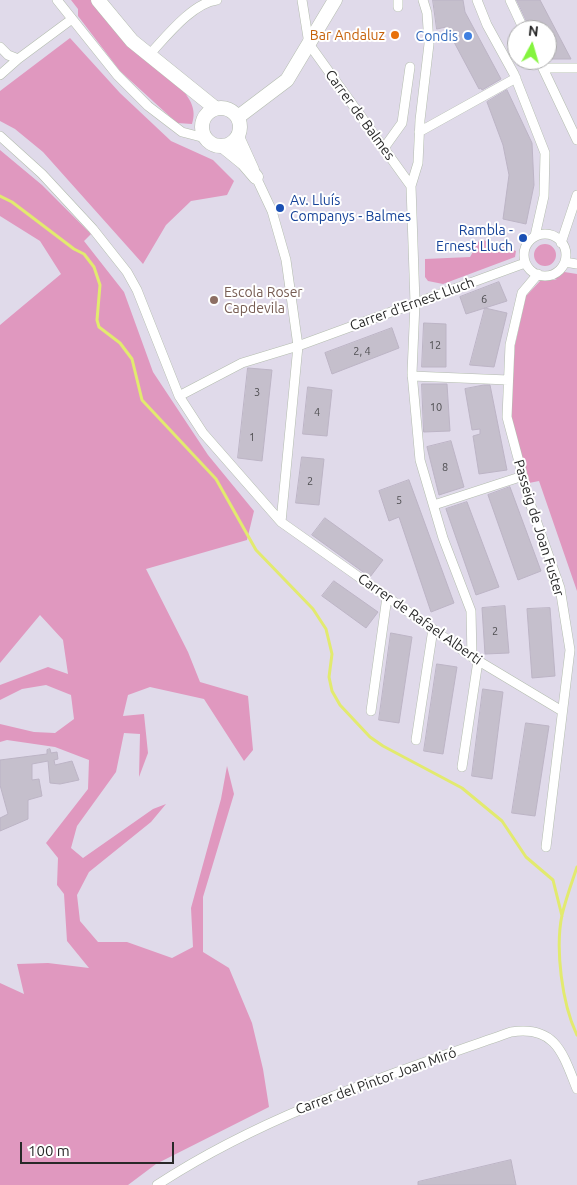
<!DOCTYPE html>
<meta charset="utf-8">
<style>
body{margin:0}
#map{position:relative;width:577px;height:1185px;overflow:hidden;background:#e0daea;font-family:Ubuntu,sans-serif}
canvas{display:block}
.north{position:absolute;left:507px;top:20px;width:50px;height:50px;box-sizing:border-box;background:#fff;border:1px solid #a9a9a9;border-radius:50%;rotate:6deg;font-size:14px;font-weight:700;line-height:20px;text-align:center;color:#282828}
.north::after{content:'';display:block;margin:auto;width:18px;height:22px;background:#84f43e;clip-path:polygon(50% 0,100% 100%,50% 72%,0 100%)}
.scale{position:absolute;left:20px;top:1142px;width:154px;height:22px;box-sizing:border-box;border:2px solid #282828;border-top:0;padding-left:6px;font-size:15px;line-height:18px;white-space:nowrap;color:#282828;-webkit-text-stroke:4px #fff;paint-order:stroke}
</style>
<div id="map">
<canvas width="577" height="1185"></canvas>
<div class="north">N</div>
<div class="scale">100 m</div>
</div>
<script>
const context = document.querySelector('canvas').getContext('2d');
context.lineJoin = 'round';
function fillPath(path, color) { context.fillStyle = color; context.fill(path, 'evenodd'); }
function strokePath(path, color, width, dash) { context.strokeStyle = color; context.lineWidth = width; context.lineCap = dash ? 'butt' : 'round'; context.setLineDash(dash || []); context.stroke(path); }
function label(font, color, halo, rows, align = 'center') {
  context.font = font + ' Ubuntu,sans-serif'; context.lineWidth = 4; context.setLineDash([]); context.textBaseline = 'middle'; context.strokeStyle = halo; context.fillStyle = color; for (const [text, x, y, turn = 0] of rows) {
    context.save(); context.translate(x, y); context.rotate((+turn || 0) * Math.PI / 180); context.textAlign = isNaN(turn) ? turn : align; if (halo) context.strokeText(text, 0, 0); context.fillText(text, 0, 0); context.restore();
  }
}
fillPath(new Path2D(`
 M71 0H92L181 88C190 99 197 109 192 124L177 123 120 71 78 16V9Z
 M70 38 120 93 171 141 213 160 234 181 227 195 191 201 166 225 143 264 43 152 15 129 0 121V91Z
 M0 150 42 185 91 234 84 241 124 292 153 372 208 455 254 511 247 540 146 569 188 652 200 682 248 696 253 750 244 761 204 699 150 687 128 695 123 716 144 714 148 753 139 777 140 734 124 733 116 772 77 826 71 848 83 858 153 809 166 804 151 822 89 872 77 895 80 921 98 942H127L172 958 193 947 191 908 221 799 227 766 234 794 203 897V952L229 968 252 1023 263 1069 269 1107 156 1164 128 1185H0V983L24 994 17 964 48 963 89 968 67 941 64 894 57 885 58 858 46 843 88 789 89 760 55 747 7 740 0 742V724L34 732 55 733 74 719 71 695 46 685 22 689 0 700V685L48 667 68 674 63 640 40 615 0 663V325L61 274 40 241 0 216Z
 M480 239 516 251 515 257 443 284 428 281 425 277V259L470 257Z
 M534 255a11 11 0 1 1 22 0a11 11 0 1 1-22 0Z
 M558 271 577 274V591L539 481 529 483 510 417 515 345 526 296 541 280H557L545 276Z`), '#e098bf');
strokePath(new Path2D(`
 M0 196 12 202 74 249 84 254 94 267 100 285 97 320 99 327 120 343 132 359 142 400 216 479 256 550 313 609 326 629 332 654 329 677 332 691 340 705 370 737 383 746 462 788 502 821 526 857 553 880 562 916
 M577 867C572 882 566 898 562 915 555 949 562 1004 577 1035`), '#e2ea6f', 3);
const building = new Path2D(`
 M433 0H463L465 12 501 79 482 90 481 88 479 89 446 27 437 29Z
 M517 0H540L571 59H547V30H531Z
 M507 90 532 143 534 185 526 224 503 219 509 175 503 145 487 102Z
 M499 282 507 301 466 314 460 297Z
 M485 308 507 313 494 367 470 365Z
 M424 323 446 324V367H422Z
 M392 328 399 348 332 374 325 353Z
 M248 368 272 370 262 461 238 458Z
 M422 384H447L450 431 424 432Z
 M484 385H490L507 470 479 474 473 436 480 434V429L472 430 465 389Z
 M308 387 332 390 327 436 303 434Z
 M451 441 464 487 439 495 427 447Z
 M302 457 324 459 319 505 296 503Z
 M409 480 454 603 431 612 399 517 389 521 379 491Z
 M510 487 541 571 518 580 488 495Z
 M467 502 499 587 476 595 446 509Z
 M325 518 383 560 370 577 312 535Z
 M334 581 378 612 366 628 322 596Z
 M505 606 509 653 485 654 482 608Z
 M550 608 555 676 532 678 527 609Z
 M391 633 412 637 399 723 379 720Z
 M437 664 457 667 443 754 424 751Z
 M483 689 503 692 492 779 472 776Z
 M526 723 549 726 535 816 512 813Z
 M50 749 51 753 57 752 58 759 54 760 55 765 72 761 79 780 60 784 50 783 48 761 32 764V780L39 779 42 796 28 800V819L0 831V818L8 814 0 785V760L47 754V750Z
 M511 1160 516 1185H418V1182Z`);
fillPath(building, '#c5bfcc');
strokePath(building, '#bcb4c5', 1);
const street = new Path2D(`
 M57 0 117 75 148 106 182 132 205 138
 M302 0 309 44 411 186
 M423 0 427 13 429 44 420 120 418 163 411 186 415 303 412 373 420 460 443 538 471 611 472 657
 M477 0 487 25 514 74 545 153 544 196 535 236
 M510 0 524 30
 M398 7V0
 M0 47 8 55 18 59 72 19
 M148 56C165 38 192 3 217 0
 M539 60 577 140
 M543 68H577
 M0 75 18 59
 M419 132 516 78
 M0 136 42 174 93 229 127 272 137 290 179 396 203 433 281 522 472 657 562 711
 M384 148 402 123 410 67
 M256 177 272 211 286 260 298 346 281 522
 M524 255a21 21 0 1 1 42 0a21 21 0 1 1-42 0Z
 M561 243 577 195
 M565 262 577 264
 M538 274 522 293 510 345 507 417 530 503 560 588 570 650 546 847
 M412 376 508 380
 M179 396 242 363 298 346 525 263
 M434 505 523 476
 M371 711 387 597
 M416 740 433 629
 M462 767 478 661
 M157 1185C267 1113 389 1075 511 1032 556 1025 563 1054 577 1089`);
const secondary = new Path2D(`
 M98 0 132 41 215 108
 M202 127a19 19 0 1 1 38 0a19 19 0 1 1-38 0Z
 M238 117 287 80 335 0
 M237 137 252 170
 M223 146 244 163 256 177`);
strokePath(street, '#b3bcae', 10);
strokePath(secondary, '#b3bcae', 15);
strokePath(street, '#fff', 9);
strokePath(secondary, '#fff', 14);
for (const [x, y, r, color] of [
 [395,35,5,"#e8710a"],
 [468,36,5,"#3f7fe0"],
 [280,208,5,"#1a4fb4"],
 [523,238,5,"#1a4fb4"],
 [214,300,5,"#8d6e63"]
]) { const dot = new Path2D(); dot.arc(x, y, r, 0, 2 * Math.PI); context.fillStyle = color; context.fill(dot); strokePath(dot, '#fff', 2); }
label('11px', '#4f4e51', null, [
 ["6",484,299],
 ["12",435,345],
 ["2, 4",362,351],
 ["3",257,392],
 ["10",436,407],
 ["4",317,412],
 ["1",252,437],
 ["8",445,467],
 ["2",310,481],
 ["5",399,500],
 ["2",495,631]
]);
label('14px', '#c56008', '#fff', [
 ["Bar Andaluz",385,35]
], 'right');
label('14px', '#366cbe', '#fff', [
 ["Condis",458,36]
], 'right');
label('14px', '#282828', '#fff', [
 ["Carrer de Balmes",360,115,54],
 ["Carrer d'Ernest Lluch",412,304,-20],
 ["Passeig de Joan Fuster",539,528,73],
 ["Carrer de Rafael Alberti",420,619,35],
 ["Carrer del Pintor Joan Miró",376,1081,-20]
]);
label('14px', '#164399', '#fff', [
 ["Av. Lluís",290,200],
 ["Companys - Balmes",290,216],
 ["Rambla -",513,230,"right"],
 ["Ernest Lluch",513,246,"right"]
], 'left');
label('14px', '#785e54', '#fff', [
 ["Escola Roser",224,292],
 ["Capdevila",224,308]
], 'left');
</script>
